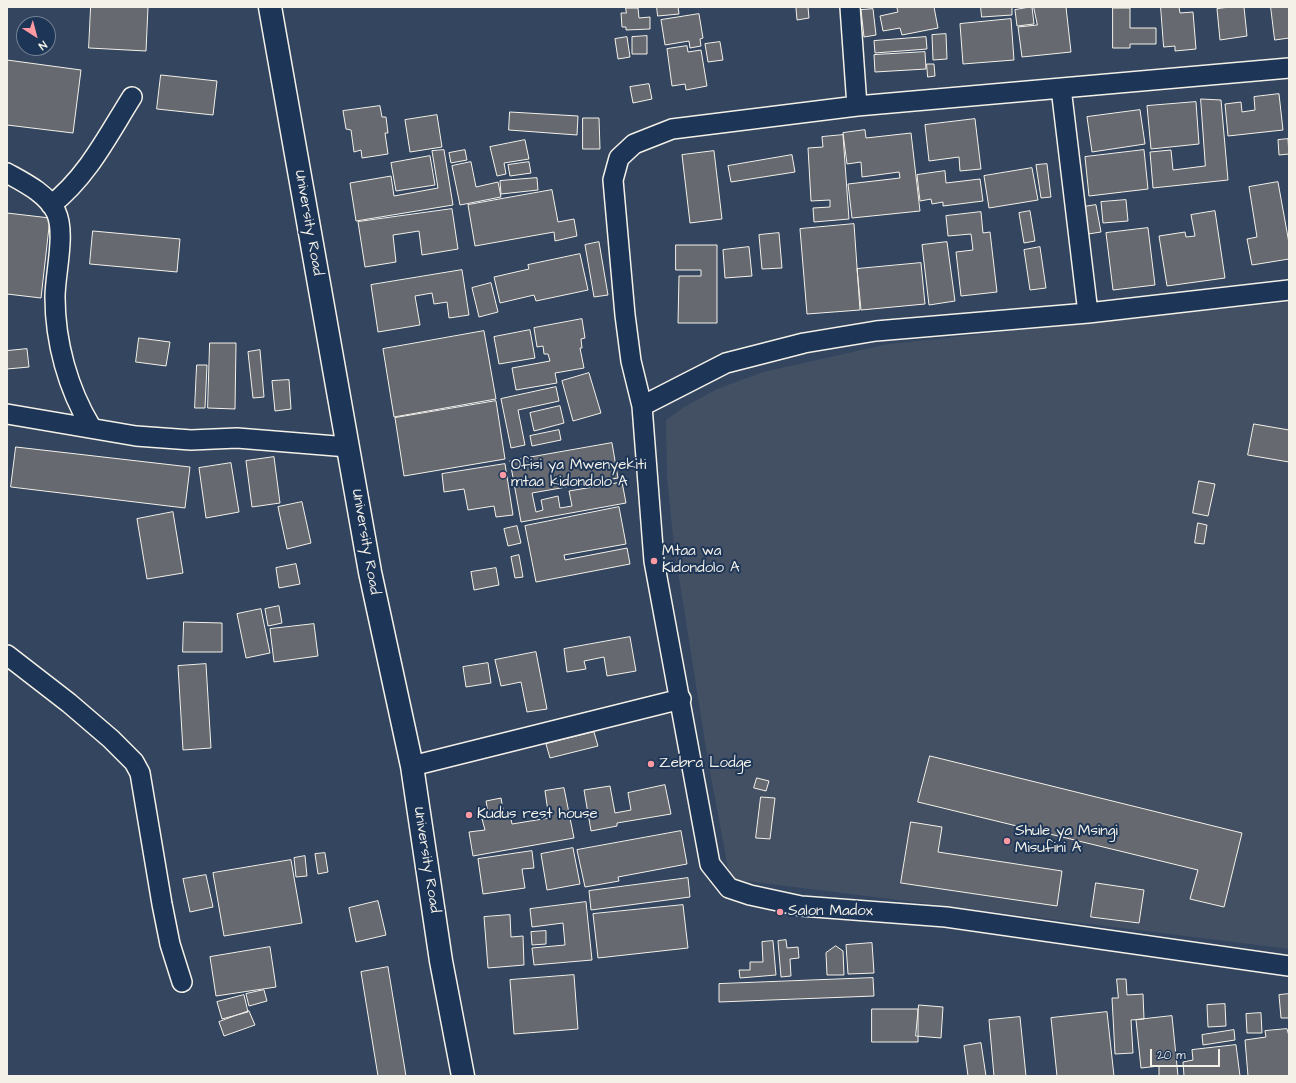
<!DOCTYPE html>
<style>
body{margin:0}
#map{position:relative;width:1296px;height:1083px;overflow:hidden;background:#33455f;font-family:"Architects Daughter",sans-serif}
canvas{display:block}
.frame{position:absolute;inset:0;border:8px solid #f4f1e8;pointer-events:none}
.north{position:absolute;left:16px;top:16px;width:40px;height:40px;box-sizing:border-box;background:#1d3557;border:1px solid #738091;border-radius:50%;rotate:144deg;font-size:11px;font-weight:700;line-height:16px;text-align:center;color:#f4f1e8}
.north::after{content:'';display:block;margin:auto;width:14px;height:18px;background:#ff9aa2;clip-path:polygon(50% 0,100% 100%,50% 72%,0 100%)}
.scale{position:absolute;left:1150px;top:1049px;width:70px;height:18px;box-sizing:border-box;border:2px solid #f4f1e8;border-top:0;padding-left:5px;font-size:12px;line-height:14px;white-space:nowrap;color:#f4f1e8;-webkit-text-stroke:3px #1d3557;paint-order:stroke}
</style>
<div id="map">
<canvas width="1296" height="1083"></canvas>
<div class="frame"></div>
<div class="north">N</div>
<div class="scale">20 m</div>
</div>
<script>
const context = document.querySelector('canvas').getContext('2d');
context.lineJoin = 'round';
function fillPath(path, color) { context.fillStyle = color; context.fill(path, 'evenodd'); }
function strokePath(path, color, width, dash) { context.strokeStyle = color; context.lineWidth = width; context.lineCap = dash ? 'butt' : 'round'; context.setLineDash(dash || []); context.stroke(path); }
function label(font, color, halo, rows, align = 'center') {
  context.font = font + ' "Architects Daughter",sans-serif'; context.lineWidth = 4; context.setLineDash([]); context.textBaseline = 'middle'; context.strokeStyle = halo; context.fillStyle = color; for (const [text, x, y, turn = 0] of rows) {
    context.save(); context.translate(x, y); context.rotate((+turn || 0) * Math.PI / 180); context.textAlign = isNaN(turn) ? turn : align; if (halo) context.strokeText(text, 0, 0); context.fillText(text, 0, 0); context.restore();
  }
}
fillPath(new Path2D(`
 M1289 302V949L730 879 708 761 674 546 667 477 666 420 684 407 717 389 763 372 888 344Z`), '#435064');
const building = new Path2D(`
 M91 7H148L146 51 89 48Z
 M657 7H678L679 14 658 16Z
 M808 7 809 18 797 20 796 8Z
 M903 7H934L938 28 902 35 900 28 883 31 880 16 898 12 897 8Z
 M981 7H1015H1012V15L982 17Z
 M1032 7 1034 24 1017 26 1015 10Z
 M1034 7H1066L1071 52 1022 57 1018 27 1037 25Z
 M1161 7H1179L1180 13 1193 12 1196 49 1175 51V46L1164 47Z
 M1230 7H1244L1247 36 1220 40 1217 9Z
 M1271 7H1289V38L1275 40Z
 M626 8H638L639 18 650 17V29L626 30V27H622L621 13H626Z
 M1113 8H1130V28H1156V44H1130V48H1113Z
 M873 9 876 35 864 37 861 10Z
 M699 14 703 38 700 39 701 46 690 48 689 41 665 45 661 20Z
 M1011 19 1014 60 963 64 960 24Z
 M946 34 947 59 933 60 932 35Z
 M647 36V54H632V37Z
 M627 37 630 57 618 59 615 39Z
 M926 37 927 49 875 53 874 41Z
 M720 42 723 60 708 62 705 44Z
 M687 46 688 52 701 50 707 86 686 90 685 84 672 86 667 49Z
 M925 52 926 69 875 72 874 55Z
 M7 60 81 70 73 133 7 125Z
 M927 64H934L935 76 928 77Z
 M161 75 217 81 213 115 157 109Z
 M649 84 652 99 633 103 630 87Z
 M1279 94 1283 130 1228 136 1225 104 1241 102 1242 112 1255 110 1254 97Z
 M1201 99 1221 100 1228 180 1153 188 1150 152 1171 150 1173 170 1205 166Z
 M1196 102 1199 144 1151 149 1147 106Z
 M380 106 382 117H386L388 133H385L388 154 362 158 361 150 354 152 351 130 346 129 343 111Z
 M1140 110 1145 144 1092 152 1087 117Z
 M510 112 578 116 577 135 509 130Z
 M437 115 442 147 410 152 405 120Z
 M583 118H599L600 149H583Z
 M975 119 981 169 960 171 959 157 929 161 925 125Z
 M865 130 866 138 911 133 920 211 852 218 848 184 900 178 899 172 862 177 861 162 847 164 843 133Z
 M843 135 849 219 814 222 813 208 830 207V200L811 201 808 148 823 147 822 137Z
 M1288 139 1289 154 1279 155 1278 140Z
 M525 140 529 159 504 163 506 174 497 176 490 147Z
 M444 150 453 205 356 221 350 183 391 176 394 196 438 188 432 151Z
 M465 150 467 160 451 163 449 153Z
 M1144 150 1148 189 1089 196 1085 157Z
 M714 151 722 219 690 223 682 155Z
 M792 155 795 172 731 182 728 166Z
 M430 156 435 185 396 191 391 163Z
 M471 162 476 187 498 182 501 197 460 205 452 166Z
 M529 162 531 173 510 176 508 165Z
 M1047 164 1051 197 1041 198 1036 165Z
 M1032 168 1038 200 989 208 984 176Z
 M945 171 946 183 980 179 983 201 943 206V202L932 204 931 199 920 201 917 175Z
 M537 178 538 190 501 194 500 181Z
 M1278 182 1289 243V259L1252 265 1247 239 1257 237 1249 187Z
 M552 190 558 222 574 219 577 236 555 241 554 232 475 246 468 205Z
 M1126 200 1128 221 1103 223 1101 202Z
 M1096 205 1101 232 1088 234 1083 207Z
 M452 209 458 249 422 255 419 231 393 235 396 262 365 267 358 222Z
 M1030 211 1035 241 1024 243 1019 213Z
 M1215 211 1225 278 1167 286 1159 236 1185 232 1186 237 1195 236 1191 215Z
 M981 212 983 233 990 232 997 292 961 296 956 252 973 250 971 234 948 236 946 216Z
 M7 213 50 218 41 298 7 294Z
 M854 224 860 310 807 314 800 229Z
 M1148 228 1155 285 1113 290 1106 233Z
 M93 231 180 239 177 272 90 264Z
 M779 233 782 268 762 269 759 235Z
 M599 242 608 295 594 297 585 245Z
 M947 242 955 301 929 305 922 245Z
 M676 245H717V323H678L679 276H701V270H676Z
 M749 247 752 276 725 278 723 250Z
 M1040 247 1046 288 1030 290 1024 250Z
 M580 254 588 290 536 301 534 295 500 303 494 277 529 269 528 265Z
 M921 263 925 304 861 310 857 269Z
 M462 270 469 315 449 318 447 302 434 304 432 293 415 296 420 325 378 332 371 285Z
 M491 283 498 312 479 317 472 288Z
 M582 319 585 338 581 339 582 348H580L584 368 555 373 557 383 516 390 512 368 550 361 548 354H544L543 346 537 347 534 328Z
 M530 330 535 358 499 364 494 337Z
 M484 331 496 399 394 417 383 349Z
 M139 338 170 342 166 366 136 362Z
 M210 343H236L235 409 208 408Z
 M27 349 29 367 7 369V351Z
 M260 350 264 397 253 398 248 352Z
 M197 365H207L205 408H195Z
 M589 373 601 413 573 421 562 381Z
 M289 380 291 409 275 411 272 381Z
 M556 387 559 401 518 410 525 445 511 448 501 399Z
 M496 401 505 459 404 476 395 418Z
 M560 406 564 423 534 431 530 413Z
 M1254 424 1289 430V462L1248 455Z
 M559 430 561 440 532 446 530 436Z
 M612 443 618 478 532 493 536 512 543 510 541 500 558 496 560 508 572 506 569 491 622 482 626 503 521 522 510 461Z
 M16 447 190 467 185 508 11 487Z
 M274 457 280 503 252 507 246 461Z
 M231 463 239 512 206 518 199 468Z
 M505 464 513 515 496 517 494 506 468 510 464 489 444 492 442 474Z
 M1199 481 1215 484 1208 516 1193 513Z
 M302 502 311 543 287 549 278 507Z
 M619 507 626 544 564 555 565 560 627 548 630 564 536 582 525 526Z
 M173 512 183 573 147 579 137 519Z
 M1198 523 1207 525 1204 544 1195 543Z
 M517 526 521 543 508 546 504 529Z
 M519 555 523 577 515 578 511 557Z
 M296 564 300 584 279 588 276 568Z
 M496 568 499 585 474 590 471 572Z
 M279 606 282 623 268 626 265 609Z
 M261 609 270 653 246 658 237 614Z
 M184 622 222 623V652H183Z
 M314 624 318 656 274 662 270 629Z
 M630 637 636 671 607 676 604 657 584 661 586 669 567 672 564 649Z
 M536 652 547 709 527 712 521 682 501 686 495 660Z
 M488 663 491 683 466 687 463 667Z
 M206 664 211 748 183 750 178 666Z
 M594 732 598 746 550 758 546 744Z
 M930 756 1242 833 1224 907 1190 899 1198 870 918 802Z
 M757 778 769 781 766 791 754 788Z
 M665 785 671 814 617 823V826L591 831 584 790 610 786 615 813 631 810 628 793Z
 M564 788 574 838 473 856 469 832 485 830 482 819 489 818 486 801 501 798 504 815 510 813 512 824 549 818 545 791Z
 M761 797 775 798 770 839 756 838Z
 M911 822 942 827 938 852 1062 871 1057 906 901 883Z
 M681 831 687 864 618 877 619 881 585 887 577 850Z
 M573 848 580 884 547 890 541 854Z
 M532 851 534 868 522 869 525 888 483 894 478 859Z
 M325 853 328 872 318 874 315 854Z
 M305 856 307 876 296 877 294 858Z
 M291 860 302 923 224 936 213 873Z
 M206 875 213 907 190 912 183 879Z
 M688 878 690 897 591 910 589 891Z
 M1096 883 1144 890 1139 923 1091 917Z
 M378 901 386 935 356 942 349 908Z
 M586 902 592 960 534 965 532 948 565 945 563 923 532 927 530 909Z
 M683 905 688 948 598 958 593 914Z
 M510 915 511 937 523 936 524 965 488 968 484 917Z
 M546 931V944L532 945 531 932Z
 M786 940 787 948 798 947 799 958 790 959 791 976 781 977 778 941Z
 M773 941 776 975 740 978 739 970H750V962H763L762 942Z
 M872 943 874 973 848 974 846 945Z
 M836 946 843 951 844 975H827L826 953Z
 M270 947 276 987 216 996 210 957Z
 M388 967 406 1076H378L361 972Z
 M574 975 578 1029 514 1034 510 980Z
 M873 978 874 996 719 1002V984Z
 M1117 979H1126L1127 995 1143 994 1144 1019 1131 1020 1133 1053 1115 1054 1112 998H1118Z
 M264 990 267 1001 249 1006 246 994Z
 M1289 994V1018H1281L1279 995Z
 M244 995 248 1012 222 1019 217 1002Z
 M1225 1004 1226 1026 1208 1027 1207 1005Z
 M919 1005 943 1007 941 1038 916 1036Z
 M872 1009H918V1042H872Z
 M249 1011 255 1025 224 1036 219 1022Z
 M1107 1012 1114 1076H1057L1051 1018Z
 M1261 1013 1262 1033H1247L1246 1014Z
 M1172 1016 1178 1076H1159V1066L1141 1068 1136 1020Z
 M1020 1017 1026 1076H994L989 1020Z
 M1287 1029 1289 1036V1076H1248L1245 1040 1266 1037 1265 1031Z
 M1234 1030 1235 1040 1203 1045 1202 1035Z
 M981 1043 986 1076H968L964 1046Z
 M1236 1045 1240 1076H1184L1183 1062 1193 1060 1192 1050Z`);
fillPath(building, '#676971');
strokePath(building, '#f4f1e8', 1);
const street = new Path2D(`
 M850 7 857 106
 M1289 68 857 106 672 129 634 144 619 158 613 180 625 315 631 361 642 406 654 561 710 864 729 888 750 895 801 906 946 917 1289 966
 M1061 88 1088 313
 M7 173C25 183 46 193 56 212 66 233 55 274 55 297 55 342 68 389 91 427
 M51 205C88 176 108 135 132 97
 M642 406 726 363 804 343 876 331 1088 313 1289 290
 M7 414 136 436 191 440 237 438 348 447
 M7 655 69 703 111 739 134 762 140 773 162 904 170 944 182 982
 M412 766 681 699`);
const secondary = new Path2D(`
 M270 7 370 572 412 766 441 961 463 1076`);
strokePath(street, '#f4f1e8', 22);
strokePath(secondary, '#f4f1e8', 25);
strokePath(street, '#1d3557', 19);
strokePath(secondary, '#1d3557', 22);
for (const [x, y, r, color] of [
 [503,475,4,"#ff9aa2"],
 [654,561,4,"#ff9aa2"],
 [651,764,4,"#ff9aa2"],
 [469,815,4,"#ff9aa2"],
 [1007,841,4,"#ff9aa2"],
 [780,912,4,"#ff9aa2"]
]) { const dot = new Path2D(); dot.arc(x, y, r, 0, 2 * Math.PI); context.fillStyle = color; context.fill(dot); strokePath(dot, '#1d3557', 1.5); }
label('15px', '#f4f1e8', '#1d3557', [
 ["University Road",308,223,80],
 ["University Road",365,542,80],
 ["University Road",426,860,81]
]);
label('15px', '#f4f1e8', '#1d3557', [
 ["Ofisi ya Mwenyekiti",511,466],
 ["mtaa kidondolo A",511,483],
 ["Mtaa wa",662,552],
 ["Kidondolo A",662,569],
 ["Zebra Lodge",659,764],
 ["Kudus rest house",477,815],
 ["Shule ya Msingi",1015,832],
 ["Misufini A",1015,849],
 ["Salon Madox",788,912]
], 'left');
</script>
